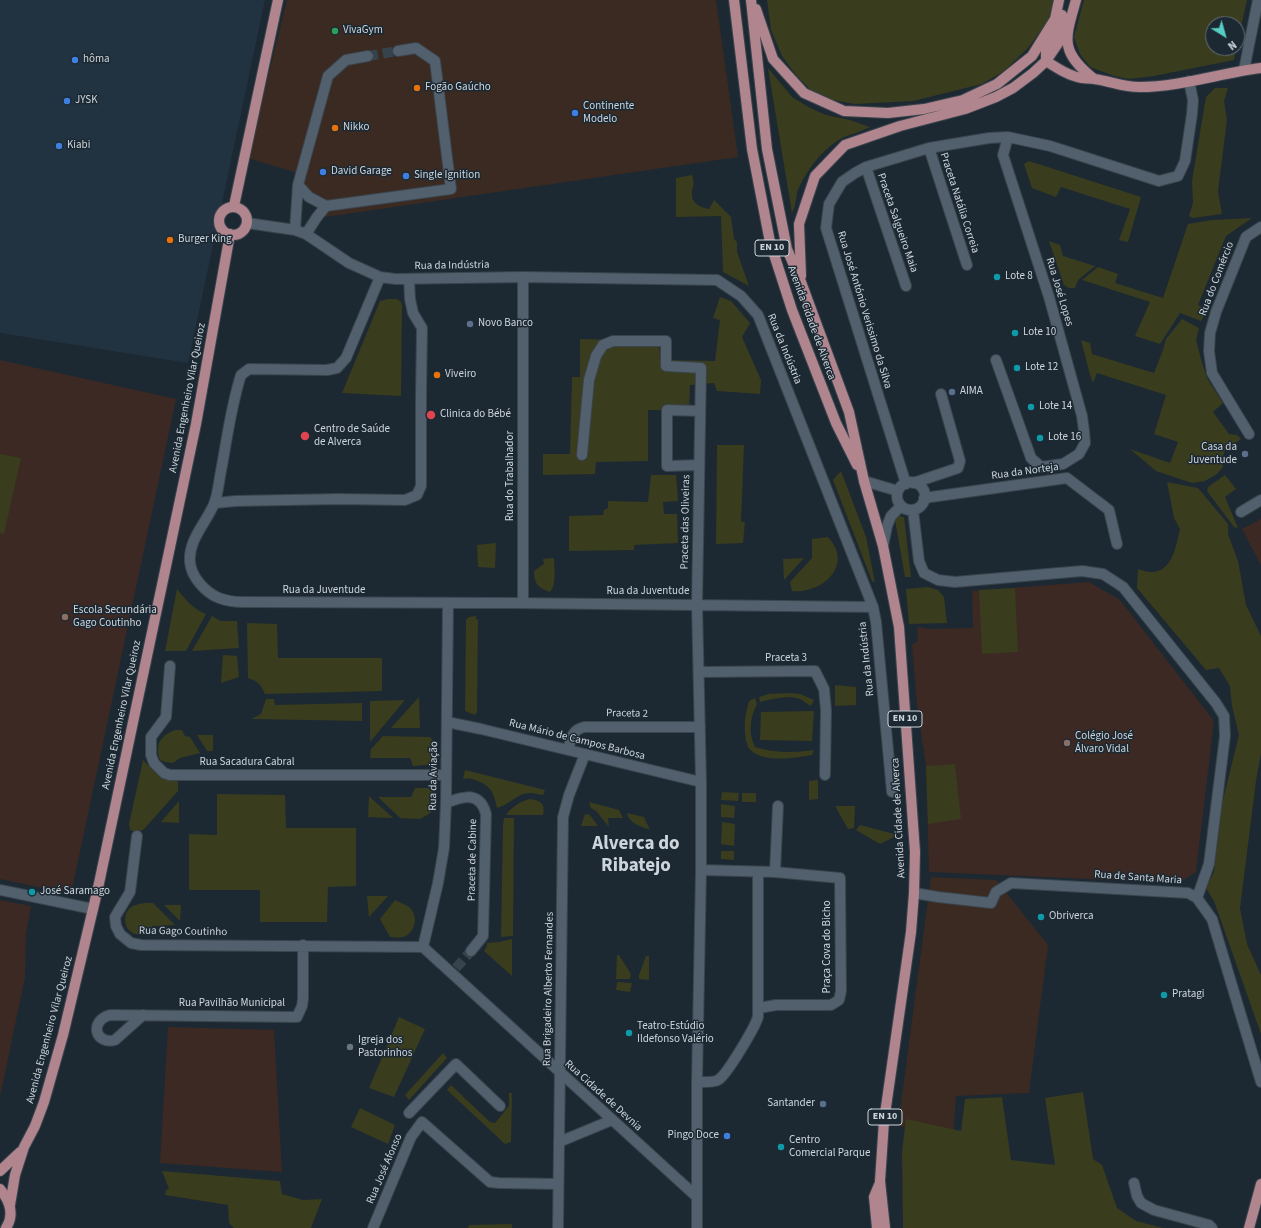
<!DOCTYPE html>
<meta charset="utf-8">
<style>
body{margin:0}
#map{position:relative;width:1261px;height:1228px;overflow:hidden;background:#1c2933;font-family:"Source Sans 3",sans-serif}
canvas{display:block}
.north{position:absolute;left:1205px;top:16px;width:40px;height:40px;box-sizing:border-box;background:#1c2933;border:1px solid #636e77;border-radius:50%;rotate:143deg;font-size:11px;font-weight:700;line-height:16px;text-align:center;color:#cdd5dc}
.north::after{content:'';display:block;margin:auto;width:14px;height:18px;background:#56cec4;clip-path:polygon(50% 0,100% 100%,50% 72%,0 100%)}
</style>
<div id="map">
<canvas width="1261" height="1228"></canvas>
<div class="north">N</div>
</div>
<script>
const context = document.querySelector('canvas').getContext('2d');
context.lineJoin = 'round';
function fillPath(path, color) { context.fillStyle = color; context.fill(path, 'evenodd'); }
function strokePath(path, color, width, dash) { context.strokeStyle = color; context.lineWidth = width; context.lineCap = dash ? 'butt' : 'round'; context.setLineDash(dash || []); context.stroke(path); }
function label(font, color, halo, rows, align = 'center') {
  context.font = font + ' "Source Sans 3",sans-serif'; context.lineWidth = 3; context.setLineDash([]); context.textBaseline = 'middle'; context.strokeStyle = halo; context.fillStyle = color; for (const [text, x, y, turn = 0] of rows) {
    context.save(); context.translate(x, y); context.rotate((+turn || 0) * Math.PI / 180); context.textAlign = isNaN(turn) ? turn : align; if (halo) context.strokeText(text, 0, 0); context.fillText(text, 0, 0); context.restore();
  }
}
fillPath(new Path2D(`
 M287 0H716L738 157 325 217 297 173 248 158Z
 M931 877 996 880 1048 945 1029 1093 956 1096 953 1135 898 1126Z`), '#3b2a21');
fillPath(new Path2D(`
 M0 0H265L188 363 0 333Z`), '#213241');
fillPath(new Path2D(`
 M0 360 176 399 71 894 0 879Z
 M1261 519V565L1242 529Z
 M1089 582 1120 600 1214 721 1196 872 1179 883 929 872 926 766 917 704 912 645 918 641 917 627 929 629 973 628 972 591Z
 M0 900 31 906 26 934 25 977 0 1097Z
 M168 1027 274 1030 282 1172 160 1163Z`), '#3c2924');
fillPath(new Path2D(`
 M767 0H1054L1048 21 1028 48 1004 71 982 84 913 101 855 104 833 100 812 91 796 75 782 56 771 30Z
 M1084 0H1247L1237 45V24H1213V48H1236L1234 60 1154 76 1129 79 1114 76 1090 67 1080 54 1074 37Z
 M768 68 792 97 810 108 826 115 850 120 870 127C862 131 853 134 844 137 824 147 809 167 799 187 795 196 797 204 792 213Z
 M1215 88H1228L1224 101 1227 120 1218 191 1222 214 1193 218 1189 216 1193 203 1192 181 1206 97Z
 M1029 161 1141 197 1128 242 1119 240 1130 209 1061 187 1056 197 1032 188 1024 164Z
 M692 175C696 186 691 187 692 195 692 204 702 208 709 209L714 200 731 217 734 239 737 242V252L749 286 723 272 721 216 676 217V178Z
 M1252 218 1226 236 1198 305 1207 310 1201 321 1180 313 1160 344 1135 336 1150 302 1082 280 1098 267 1118 274 1115 283 1163 298 1188 224 1212 220Z
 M1049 241 1060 245 1063 256 1095 266 1078 280 1075 288H1069L1064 285Z
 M720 297 731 301 750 323 742 337 761 380 760 394 717 391 714 383 690 385 689 410H648V461L596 462 595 474 543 475V454H570L572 377H580V339L666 341H659L660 360 715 361 720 320 713 318Z
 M388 299H397L401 302 402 305 401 396 342 393 380 301Z
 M1182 319 1199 328 1196 340 1202 363 1208 380 1223 403 1213 412 1229 434 1237 435 1241 439 1225 450 1223 456V467L1217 474 1205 481 1192 483 1156 471 1130 449 1170 463 1178 442 1154 434 1166 395 1097 373 1093 383 1090 375 1081 340 1090 343 1092 354 1154 373 1163 350 1166 339Z
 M717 445H744L741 522H745L743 543 716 544Z
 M0 454 21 458 4 534 0 533Z
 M841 471 866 537 875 583 872 581 833 480Z
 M651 475H676L678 501 663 502 664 514H677L678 543 634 545V550L569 551V516L603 515 604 510 608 508V501L648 502Z
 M1225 475 1236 489 1225 497 1238 528 1234 527 1207 491 1208 487Z
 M1167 482 1198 488 1228 524V534L1238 561 1246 605 1261 636V753L1256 781 1240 908 1247 944 1261 975V1034L1214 901 1206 888 1214 872 1222 804 1239 735 1232 706 1230 686 1219 668 1206 670 1137 588 1138 569C1142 570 1147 572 1151 572 1173 572 1176 545 1180 529L1174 518Z
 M899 516 904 517 911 577H905L895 520 896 518Z
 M828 537C854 565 823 594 792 591L790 582 812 558V539Z
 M496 543 495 568 478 567 477 545Z
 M554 558C554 568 557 584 550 592 538 588 534 584 534 571L544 564 543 559Z
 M804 558 784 580 783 559Z
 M928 587 938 590 944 597 947 623 909 624 906 589Z
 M1015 588 1018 652 982 654 979 590Z
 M177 589C186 600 193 609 206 614L186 651H165Z
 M212 616 221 621H237L239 648 192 651Z
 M476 616V620L478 619 477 712 475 715 465 711 466 620 469 617Z
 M247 623 277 624 278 658H382V691L265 694C261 685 258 681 248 678Z
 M223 655 237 656 239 677 221 683Z
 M835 685 856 687V705L835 706Z
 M790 693 800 694 814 700 811 706C807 704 803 700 800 699 787 695 773 699 760 702L759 697 769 694Z
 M419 697 420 728H391Z
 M755 698 757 704C750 718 748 732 755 747 774 753 794 753 814 750L812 755C796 758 758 764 748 747 746 742 745 736 745 732 744 721 746 712 749 701Z
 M266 699H274L275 705 362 703V721L251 719 261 714Z
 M405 700 370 742V701Z
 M814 711 812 741 760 740 761 712Z
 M175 730H182L185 736 190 737 200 753 180 758 173 763 165 762 160 760C155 744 160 736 175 730Z
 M197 735H213V751H207Z
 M383 736 430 737 437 745V754L434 761 426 765 413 766 410 758H370L371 749Z
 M143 760C156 773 158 779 178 779V791L145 828C140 833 136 833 130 830L129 824Z
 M955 764 961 819 928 824 926 766Z
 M465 770 545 790 543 795C538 794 534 793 530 793 517 793 509 805 497 808 494 794 492 787 478 781 473 779 469 778 463 779Z
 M818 780V799L809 800V781Z
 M415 788H428L434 793 436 800 435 808 429 814 420 819 400 818 378 797H411Z
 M722 792 739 793 738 801 721 800Z
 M742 793H756V802H742Z
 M217 794 285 795 286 828H356V886L328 887 327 922H260V890H189V834L217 835Z
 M369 796 393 818 368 817Z
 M530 799C540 800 546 804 543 815H506C511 807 521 801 530 799Z
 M179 801V823L161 822Z
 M589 802 619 810 623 818H608L609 827 596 811 591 808Z
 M721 804 735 806 734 818 721 817Z
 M835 806H855L854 828 848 829Z
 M627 813 644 817 650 830C641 826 629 824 627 813Z
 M585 814 590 815 598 826H581Z
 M504 818H514L513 936 501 937 503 825Z
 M722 822 735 824 734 846 721 844Z
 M860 825 898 835 880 844 856 830Z
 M721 851H734V860L721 859Z
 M367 896H388L369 917Z
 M395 900C400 903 408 905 411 909 419 918 414 934 403 937 399 938 394 937 390 937L380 919Z
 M144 903H153L175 925 152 926 151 934C145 935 137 936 131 932 124 927 123 916 129 909 133 905 139 904 144 903Z
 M164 905H181L180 921Z
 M512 939V976L484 951 487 946V943L499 942Z
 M617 955H619L631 974 630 979H616Z
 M646 956H649V980L639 979V975Z
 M617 982 632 983 630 992 616 990Z
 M399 1017 425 1029 394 1097 369 1088Z
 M443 1053 447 1058 409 1100 405 1095Z
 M451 1085 490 1122 495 1123 509 1106V1093H512L511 1142 505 1144 447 1090Z
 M1083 1092 1093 1159 1102 1165 1117 1208 1136 1221 1163 1228H903L902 1152 906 1119 961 1131 965 1099 1002 1097 1011 1160 1055 1165 1045 1098Z
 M360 1108 395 1125 388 1144 351 1127Z
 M162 1171 280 1181 282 1194 303 1200 322 1199 311 1228H234L229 1223 228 1205 165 1195 166 1190 169 1189Z
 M512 1224V1228H468L469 1225Z`), '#393c1d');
strokePath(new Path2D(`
 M368 56 398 51
 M456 968 471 951`), '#37434c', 10, [10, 5]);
const minor = new Path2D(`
 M1244 70 1258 0
 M929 148 967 265
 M866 167 906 286
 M298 185 309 197 326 206 451 189 435 61 416 48 398 51
 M247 223 295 230 306 234 349 263 380 277 395 279 523 277 717 280 741 296 758 315 873 607 876 622 892 792
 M295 230 298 185 328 76 346 60 368 56
 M306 234 317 217 326 206
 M380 277 346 358 337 368 327 370 249 369 241 375C231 406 227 439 221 471 219 481 218 494 214 504 206 523 188 540 190 562 191 577 206 593 219 598 227 601 235 602 243 602L514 603 873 607
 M996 360 1031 458 1041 467 1063 464 1079 454 1085 443 1084 431 1082 416 1049 297 1003 155 1008 137
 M1249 434 1212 373 1209 351 1210 333 1216 312 1246 237 1261 227
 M582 455 589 380 596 356 603 345 613 341H666V366L701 368 697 604 701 782V870L697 1082V1228
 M699 465 667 466V410L700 411
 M864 481 898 491
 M897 496a14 14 0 1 1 28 0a14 14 0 1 1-28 0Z
 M913 483 958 468 960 461 941 394
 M906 484 826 228 829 204 842 182 855 173 866 167 929 148 989 138 1008 137 1050 146 1159 181 1178 176 1185 161 1192 114 1193 100 1189 81
 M924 498 1067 478 1109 510 1117 544
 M215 503 236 501 338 499 405 500 417 495 421 486V398L422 328 413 313 410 299 409 279
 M913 510 919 561 924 573 938 580 955 582 1082 571 1103 574 1123 587 1216 703 1224 716 1225 736 1209 864 1197 898
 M1241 512 1261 500
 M883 546 887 526 891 516 901 506
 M523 603V277
 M170 666 166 717 151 737V755L154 763 164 773 170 775H446
 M699 672 815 671 824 689 826 710 825 775
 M447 722 481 729 701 782
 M568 750C571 739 572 729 585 727H700
 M446 803C463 796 480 791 486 814L483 936 471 951
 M137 836 130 892 115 917 116 926 120 934 131 943 141 945 423 947
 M701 870 775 872 840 878 841 991 839 1000 831 1005H776L759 1008
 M775 872 778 806
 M0 890 93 909
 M914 893 938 897 991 903 996 892 1011 883 1188 893 1197 898 1212 919 1261 1082
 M423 947 697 1197
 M423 947 438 883 444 848 446 803 448 603
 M143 1015 115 1040C95 1045 89 1021 110 1015L297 1017 302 1006 303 999V945
 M697 1082C704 1082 712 1083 718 1080 727 1075 755 1027 758 1017V872
 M409 1113 456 1064 500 1106
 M559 1142 612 1120
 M1134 1183 1137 1196 1141 1203 1154 1210 1209 1225 1212 1228
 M373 1228 411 1137 422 1122 490 1182 499 1183 558 1184
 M558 1228 563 817 569 795 585 754`);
const major = new Path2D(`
 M734 0 752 149 770 242 792 310 836 423 857 465
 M751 0 767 149 787 249 801 282 849 412 864 481 883 546 899 627 915 852 914 893 911 932 884 1121 880 1181 885 1228
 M1076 0C1065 39 1059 51 1094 79
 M756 9 773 59 804 93 844 111 888 113 924 109 963 100 997 84 1032 56 1055 19 1059 0
 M1046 59V50L1054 36 1061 21 1062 15
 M1046 61C1057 68 1069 76 1082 78 1086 79 1090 78 1094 79 1110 81 1123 87 1139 87 1180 87 1221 73 1261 68
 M234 206 278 0
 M219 221a14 14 0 1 1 28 0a14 14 0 1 1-28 0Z
 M801 276 799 224 815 176 845 145 900 126 965 109 996 97 1013 88 1033 73 1046 61 1061 39 1070 20
 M0 1171 20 1152
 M0 1189C9 1200 15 1214 6 1228
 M10 1205 15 1175 24 1147 35 1126 44 1102 63 1035 98 888 196 424 230 234
 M877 1228 874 1197 879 1185
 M1249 1228 1261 1184`);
strokePath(minor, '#3a444d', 12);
strokePath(major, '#3a444d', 12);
strokePath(minor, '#51606c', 10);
strokePath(major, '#b0858e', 10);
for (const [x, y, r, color] of [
 [335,31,4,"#2e9e5b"],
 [75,60,4,"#3f7fe0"],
 [417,88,4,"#e8710a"],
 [67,101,4,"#3f7fe0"],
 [575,113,4,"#3f7fe0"],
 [335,128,4,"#e8710a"],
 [59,146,4,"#3f7fe0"],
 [323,172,4,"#3f7fe0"],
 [406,176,4,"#3f7fe0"],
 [170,240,4,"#e8710a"],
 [997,277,4,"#0f9aa8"],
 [470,324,4,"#5c6f8a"],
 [1015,333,4,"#0f9aa8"],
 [1017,368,4,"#0f9aa8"],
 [437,375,4,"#e8710a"],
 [952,392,4,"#5c6f8a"],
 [1031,407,4,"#0f9aa8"],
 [431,415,5,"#e0444e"],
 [305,436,5,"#e0444e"],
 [1040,438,4,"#0f9aa8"],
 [1245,454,4,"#5c6f8a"],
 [65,617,4,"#8d6e63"],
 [1067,743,4,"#8d6e63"],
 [32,892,4,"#0f9aa8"],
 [1041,917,4,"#0f9aa8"],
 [1164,995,4,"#0f9aa8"],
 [629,1033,4,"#0f9aa8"],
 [350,1047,4,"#6b7280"],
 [823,1104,4,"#5c6f8a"],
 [727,1136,4,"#3f7fe0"],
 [781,1147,4,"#0f9aa8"]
]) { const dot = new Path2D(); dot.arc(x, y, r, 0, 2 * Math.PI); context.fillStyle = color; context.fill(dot); strokePath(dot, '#1c2933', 1.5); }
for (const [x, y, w] of [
 [772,248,34],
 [905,719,34],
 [885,1117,34]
]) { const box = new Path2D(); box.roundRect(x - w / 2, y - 8, w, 16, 3); context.fillStyle = '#1c2933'; context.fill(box); strokePath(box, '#cdd5dc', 1); }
label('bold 10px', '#cdd5dc', null, [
 ["EN 10",772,248],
 ["EN 10",905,719],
 ["EN 10",885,1117]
]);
label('11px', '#cdd5dc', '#1c2933', [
 ["VivaGym",343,31],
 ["hôma",83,60],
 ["Fogão Gaúcho",425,88],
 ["JYSK",75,101],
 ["Continente",583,107],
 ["Modelo",583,120],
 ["Nikko",343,128],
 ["Kiabi",67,146],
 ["David Garage",331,172],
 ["Single Ignition",414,176],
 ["Burger King",178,240],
 ["Lote 8",1005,277],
 ["Novo Banco",478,324],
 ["Lote 10",1023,333],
 ["Lote 12",1025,368],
 ["Viveiro",445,375],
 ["AIMA",960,392],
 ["Lote 14",1039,407],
 ["Clinica do Bébé",440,415],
 ["Centro de Saúde",314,430],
 ["de Alverca",314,443],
 ["Lote 16",1048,438],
 ["Casa da",1237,448,"right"],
 ["Juventude",1237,461,"right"],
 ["Escola Secundária",73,611],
 ["Gago Coutinho",73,624],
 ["Colégio José",1075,737],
 ["Álvaro Vidal",1075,750],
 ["José Saramago",40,892],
 ["Obriverca",1049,917],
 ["Pratagi",1172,995],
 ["Teatro-Estúdio",637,1027],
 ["Ildefonso Valério",637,1040],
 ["Igreja dos",358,1041],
 ["Pastorinhos",358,1054],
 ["Santander",815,1104,"right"],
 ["Pingo Doce",719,1136,"right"],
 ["Centro",789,1141],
 ["Comercial Parque",789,1154]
], 'left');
label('11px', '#cdd5dc', '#1c2933', [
 ["Praceta Natália Correia",959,203,72],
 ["Praceta Salgueiro Maia",897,223,71],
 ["Rua da Indústria",452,266,-1],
 ["Rua do Comércio",1217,279,-69],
 ["Rua José Lopes",1059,292,73],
 ["Rua José António Verissimo da Silva",864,310,73],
 ["Avenida Cidade de Alverca",811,323,70],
 ["Rua da Indústria",784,349,68],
 ["Avenida Engenheiro Vilar Queiroz",188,398,-79],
 ["Rua da Norteja",1025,472,-8],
 ["Rua do Trabalhador",511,476,-90],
 ["Praceta das Oliveiras",686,522,-89],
 ["Rua da Juventude",324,591],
 ["Rua da Juventude",648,592],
 ["Praceta 3",786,659],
 ["Rua da Indústria",867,659,-96],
 ["Praceta 2",627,714,1],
 ["Avenida Engenheiro Vilar Queiroz",122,715,-78],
 ["Rua Mário de Campos Barbosa",577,740,14],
 ["Rua Sacadura Cabral",247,763],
 ["Rua da Aviação",434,776,-89],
 ["Avenida Cidade de Alverca",899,818,-93],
 ["Praceta de Cabine",473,860,-89],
 ["Rua de Santa Maria",1138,878,4],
 ["Rua Gago Coutinho",183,932,1],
 ["Praça Cova do Bicho",828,947,-90],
 ["Rua Brigadeiro Alberto Fernandes",549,989,-89],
 ["Rua Pavilhão Municipal",232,1004],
 ["Avenida Engenheiro Vilar Queiroz",50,1030,-75],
 ["Rua Cidade de Devnia",603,1096,42],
 ["Rua José Afonso",385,1169,-67]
]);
label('bold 19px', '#cdd5dc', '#1c2933', [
 ["Alverca do",636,845],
 ["Ribatejo",636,867]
]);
</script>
